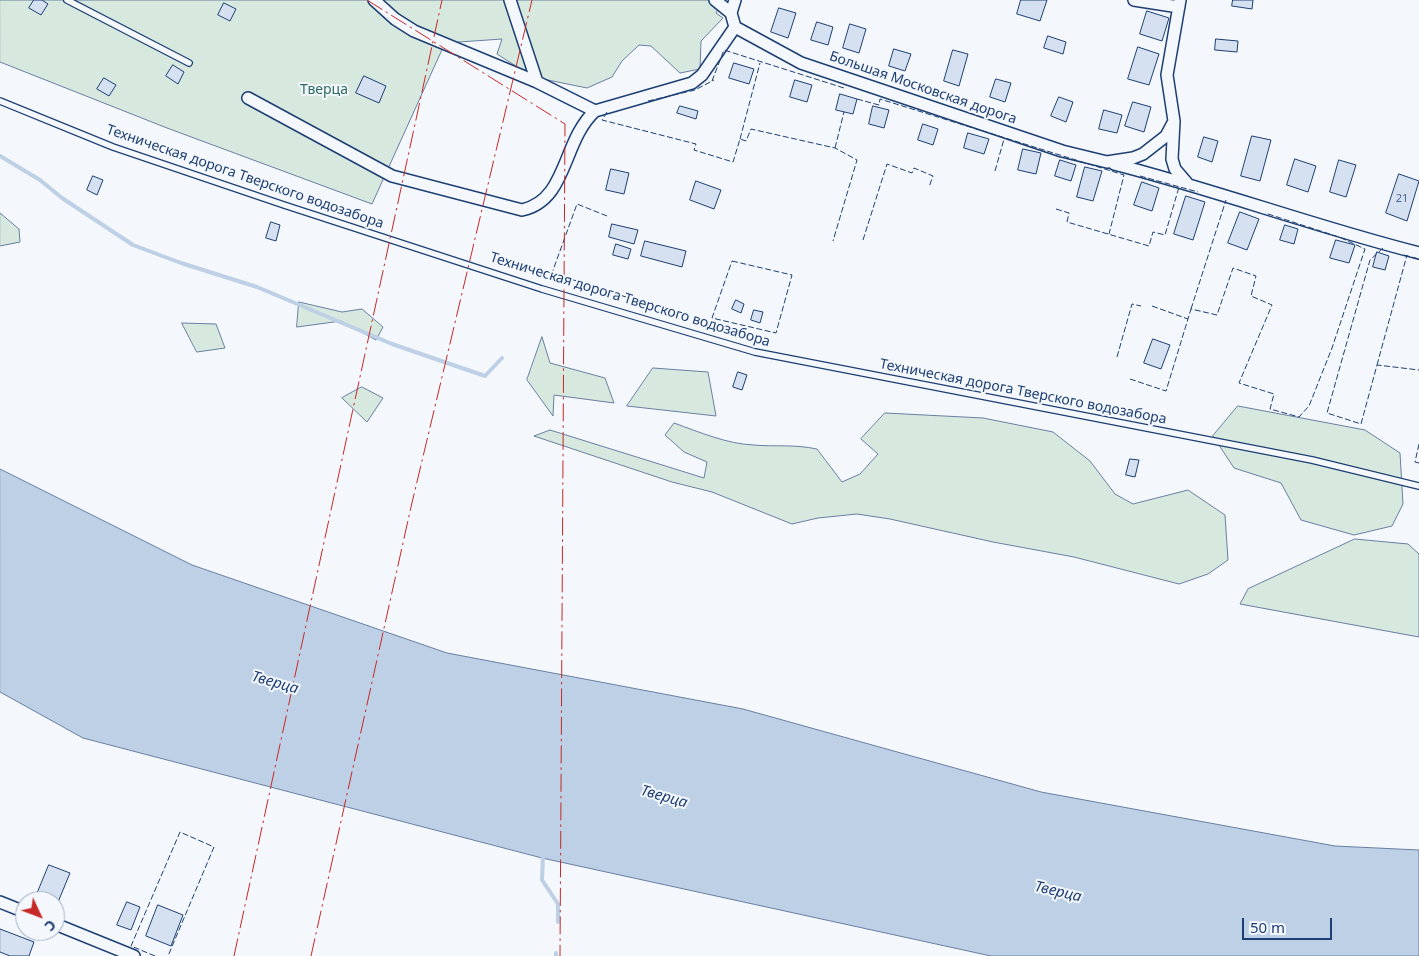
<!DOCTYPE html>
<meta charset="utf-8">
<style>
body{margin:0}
#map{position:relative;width:1419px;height:956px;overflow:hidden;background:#f4f7fb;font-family:"Noto Sans",sans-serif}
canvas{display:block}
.north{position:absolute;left:15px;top:891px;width:50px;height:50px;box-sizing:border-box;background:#f4f7fb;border:1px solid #9eadc5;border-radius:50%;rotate:133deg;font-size:14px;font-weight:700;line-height:20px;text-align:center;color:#1d3f73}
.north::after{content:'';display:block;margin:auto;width:18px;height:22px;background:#c62828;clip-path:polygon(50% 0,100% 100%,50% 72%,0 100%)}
.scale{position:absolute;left:1242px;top:918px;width:90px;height:22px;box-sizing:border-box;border:2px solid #1d3f73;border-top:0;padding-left:6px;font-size:15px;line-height:18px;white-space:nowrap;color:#1d3f73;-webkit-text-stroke:4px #f4f7fb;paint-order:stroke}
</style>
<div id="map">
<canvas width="1419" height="956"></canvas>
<div class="north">С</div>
<div class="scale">50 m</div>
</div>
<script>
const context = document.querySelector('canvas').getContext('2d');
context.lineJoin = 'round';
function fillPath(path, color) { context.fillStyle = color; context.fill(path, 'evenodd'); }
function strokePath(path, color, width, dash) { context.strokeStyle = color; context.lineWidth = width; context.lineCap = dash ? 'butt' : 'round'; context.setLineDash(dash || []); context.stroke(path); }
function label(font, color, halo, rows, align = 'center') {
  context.font = font + ' "Noto Sans",sans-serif'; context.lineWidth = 4; context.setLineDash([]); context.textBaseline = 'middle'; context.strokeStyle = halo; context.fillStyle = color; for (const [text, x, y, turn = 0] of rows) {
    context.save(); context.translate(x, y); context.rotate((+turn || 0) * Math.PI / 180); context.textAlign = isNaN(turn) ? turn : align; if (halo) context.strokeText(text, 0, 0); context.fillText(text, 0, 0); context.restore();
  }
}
const green = new Path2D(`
 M0 0H723L716 13 723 18 701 41 700 69 680 73 651 46 639 45 622 61 612 77 587 88 533 77 497 54 502 39 445 43 372 204 167 128 0 62Z
 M0 213 19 229 20 242 0 246Z
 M299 302 342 312 362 309 383 327 376 340 341 321 297 327Z
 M182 323 216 324 225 348 197 352Z
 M542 337 550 363 605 378 614 403 554 395 553 416 527 380Z
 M653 368 708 372 716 416 627 406Z
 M362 387 383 398 367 422 342 398Z
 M1238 406 1365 430 1400 453 1403 504 1392 526 1354 535 1301 520 1281 483 1234 468 1213 436Z
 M885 413 983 418 1053 432 1090 461 1115 494 1133 504 1188 490 1225 515 1228 560 1208 574 1179 584 1074 557 993 542 890 519 857 514 818 518 792 524 712 492 672 482 534 436 550 430 704 478 707 462 684 452 665 435 674 423C699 432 727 444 754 445 776 447 793 444 817 449L842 482 860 474 878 454 861 439Z
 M1355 539 1408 544 1419 554V637L1240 604 1248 589Z`);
fillPath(green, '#d7e8df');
strokePath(green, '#687fa3', 1);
const water = new Path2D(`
 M0 469 192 565 447 653 743 709 1041 792 1335 846 1419 850V956H991L542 858 83 738 0 692Z`);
fillPath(water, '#bed0e5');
strokePath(water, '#687fa3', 1);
strokePath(new Path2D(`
 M0 156 40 180 62 198 133 245 181 263 257 287 392 344 485 376 502 358
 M543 854 542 880 558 904V922
 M556 953V956`), '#bed0e5', 4);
const building = new Path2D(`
 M34 0H42L48 4 41 15 29 8Z
 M1021 0H1047L1040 21 1017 14Z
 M1233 0H1253L1252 9 1232 6Z
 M224 3 236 9 230 21 218 15Z
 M779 8 796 13 788 38 771 32Z
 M1147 11 1169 18 1162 41 1140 34Z
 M817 22 833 27 828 45 811 40Z
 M850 24 866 29 859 53 843 48Z
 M1048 36 1066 42 1063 54 1044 48Z
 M1216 39 1238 41 1237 52 1215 50Z
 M1138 47 1159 54 1149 85 1128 79Z
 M894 49 911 54 905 71 889 66Z
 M953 50 968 54 959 86 944 81Z
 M734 63 754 69 749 84 729 78Z
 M173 65 184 72 178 84 166 76Z
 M364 76 386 86 379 103 356 93Z
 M104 78 116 85 109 96 97 89Z
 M996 79 1011 83 1005 102 990 97Z
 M795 80 812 85 807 102 790 97Z
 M840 94 857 99 853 114 836 110Z
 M1059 97 1073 102 1066 122 1051 116Z
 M1133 102 1151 107 1144 132 1125 126Z
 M680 106 698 111 696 119 677 113Z
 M873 106 889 110 884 128 869 124Z
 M1104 110 1122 115 1117 133 1099 129Z
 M923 124 938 129 933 145 918 140Z
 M968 133 989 139 984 154 964 148Z
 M1252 136 1271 140 1260 181 1241 176Z
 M1204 137 1218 141 1212 162 1198 157Z
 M1023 149 1041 153 1036 174 1018 170Z
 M1295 159 1316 166 1308 192 1287 185Z
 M1060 160 1076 165 1071 181 1055 176Z
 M1339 160 1356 165 1346 197 1330 192Z
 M1085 167 1102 171 1093 201 1077 197Z
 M611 169 629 173 624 194 606 190Z
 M1399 174 1419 181 1407 221 1386 213Z
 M93 176 103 180 97 195 87 190Z
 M696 181 721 190 714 209 690 200Z
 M1142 182 1159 188 1152 211 1134 205Z
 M1186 196 1205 202 1193 240 1174 234Z
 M1240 212 1259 219 1247 250 1228 243Z
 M271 222 280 225 276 241 266 238Z
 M612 224 638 230 634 244 609 237Z
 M1285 225 1298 229 1294 244 1280 240Z
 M1336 240 1355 245 1349 263 1330 258Z
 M645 241 686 251 682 267 641 256Z
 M616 244 631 249 628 259 613 255Z
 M1377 252 1389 256 1385 270 1373 267Z
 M736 300 744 304 741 313 732 309Z
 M754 310 763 312 760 323 751 320Z
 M1153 339 1170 345 1161 369 1144 363Z
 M738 372 747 375 742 390 733 387Z
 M1130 459 1139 460 1135 477 1126 475Z
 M49 865 70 873 56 907 55 901 35 899Z
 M127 902 140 907 131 930 117 925Z
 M158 905 183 915 171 946 146 936Z
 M0 929 34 942 29 956H10L0 952Z`);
fillPath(building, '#d5e0f0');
strokePath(building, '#1d3f73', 1);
const lane = new Path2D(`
 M67 0 189 63
 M0 101 113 147 284 205 542 289 755 352 1312 460 1419 486`);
const street = new Path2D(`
 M374 0 395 19 414 31 537 82
 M510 0 537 82 595 111 692 83 702 75 735 27 731 13
 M715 0 731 13 735 0
 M1134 0 1179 7
 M1180 0 1167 75 1174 121 1172 159 1175 169 1187 183
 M735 27 801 63 1062 151 1107 162 1133 158 1143 154 1166 136 1174 121
 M248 98 392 176 522 210C568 200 562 141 595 111
 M1114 164C1216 190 1316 227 1419 253
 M0 902 25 912
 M55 924 134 956`);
strokePath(lane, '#1d3f73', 8);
strokePath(street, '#1d3f73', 14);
strokePath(lane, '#f4f7fb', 5.5);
strokePath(street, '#f4f7fb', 11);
strokePath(new Path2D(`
 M712 81 724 50 844 88
 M857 99 879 105 880 99 1124 175 1109 234
 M648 101 695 90 714 80
 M607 112 602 120 696 144 694 150 733 162 740 139 746 141 751 129 835 148 857 160 833 241
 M740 139 760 63
 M835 148 844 112
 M995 171 1004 139
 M1140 176 1198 192
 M1056 209 1069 213 1067 222 1149 246 1153 232 1165 235 1179 187
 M607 216 577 204 552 273 626 297
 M863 240 887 164 912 173 914 168 933 176 929 187
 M1383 248 1370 260 1327 413 1361 424 1377 365 1419 370
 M1404 255 1419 259
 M732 261 792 275 776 333 712 318Z
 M1152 306 1188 319
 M1191 309 1226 200
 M1117 357 1132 304 1141 306
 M1377 365 1407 255
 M1130 379 1166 391 1191 309 1217 315 1233 268 1256 276 1251 296 1272 305 1239 383 1274 394 1270 409 1299 417 1309 406 1332 348 1365 249 1339 237 1265 213
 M1419 444 1415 462 1419 463
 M155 956 131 946 180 832 214 847 168 956`), '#1d3f73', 1, [6, 2.5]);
strokePath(new Path2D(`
 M367 0 565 124 560 956
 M234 956 442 0
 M311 956 411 507 532 0`), '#c62828', 1, [18, 4, 2.5, 4]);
label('11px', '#4b6792', null, [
 ["21",1402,199]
]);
label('14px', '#1d3f73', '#f4f7fb', [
 ["Большая Московская дорога",923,88,19],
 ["Техническая дорога Тверского водозабора",245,177,19],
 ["Техническая дорога Тверского водозабора",630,300,17],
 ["Техническая дорога Тверского водозабора",1023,392,11]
]);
label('14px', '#2c6c60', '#f4f7fb', [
 ["Тверца",324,90]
]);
label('italic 15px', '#1d3f73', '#f4f7fb', [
 ["Тверца",275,683,16],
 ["Тверца",664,797,16],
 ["Тверца",1058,892,13]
]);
</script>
